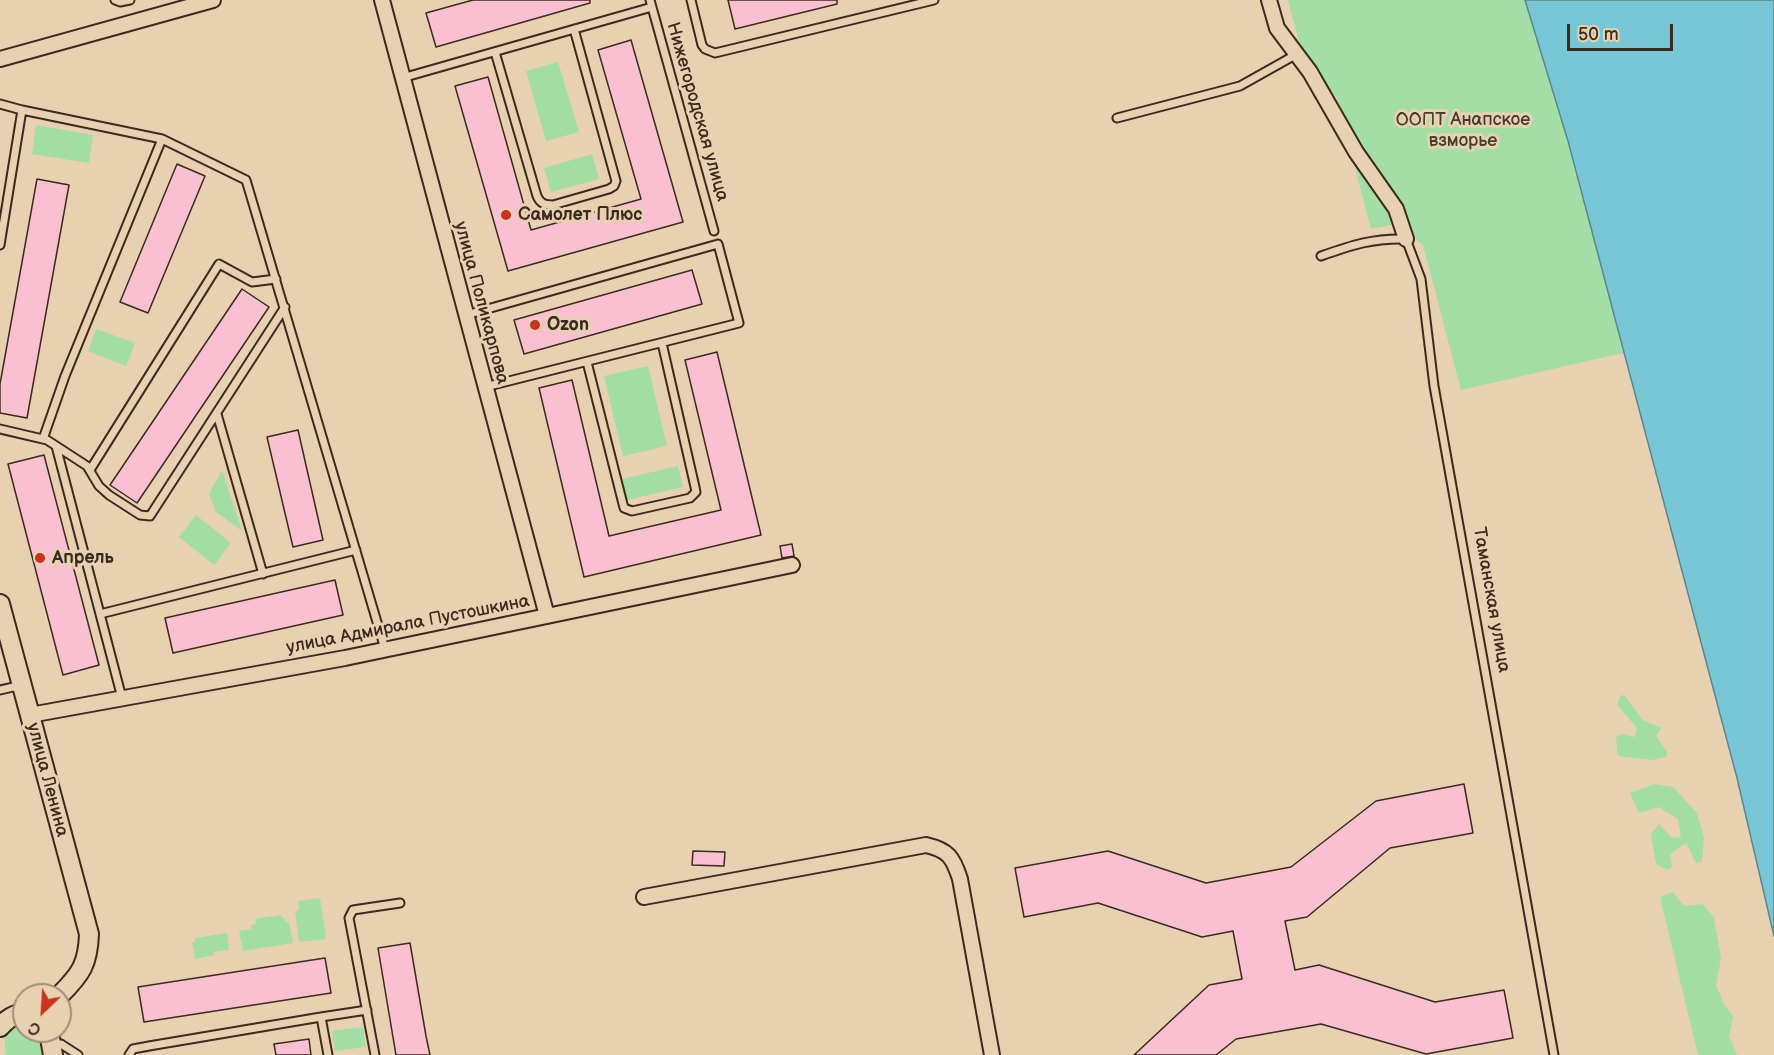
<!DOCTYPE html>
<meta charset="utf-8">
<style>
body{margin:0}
#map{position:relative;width:1774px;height:1055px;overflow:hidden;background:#e8d1b1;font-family:"Balsamiq Sans",sans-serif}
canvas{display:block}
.north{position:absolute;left:12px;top:983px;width:60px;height:60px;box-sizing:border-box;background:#e8d1b1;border:2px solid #a38e76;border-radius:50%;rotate:205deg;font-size:16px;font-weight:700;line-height:24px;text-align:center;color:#3b2a1e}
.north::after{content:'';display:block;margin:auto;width:21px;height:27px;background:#c8321e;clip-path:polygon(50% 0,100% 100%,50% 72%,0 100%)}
.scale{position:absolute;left:1567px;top:24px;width:106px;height:27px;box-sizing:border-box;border:3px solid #3b2a1e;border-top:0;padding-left:8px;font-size:18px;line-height:21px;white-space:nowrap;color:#3b2a1e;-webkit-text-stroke:4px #e8d1b1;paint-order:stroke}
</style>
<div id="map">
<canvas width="1774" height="1055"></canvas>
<div class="north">С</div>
<div class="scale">50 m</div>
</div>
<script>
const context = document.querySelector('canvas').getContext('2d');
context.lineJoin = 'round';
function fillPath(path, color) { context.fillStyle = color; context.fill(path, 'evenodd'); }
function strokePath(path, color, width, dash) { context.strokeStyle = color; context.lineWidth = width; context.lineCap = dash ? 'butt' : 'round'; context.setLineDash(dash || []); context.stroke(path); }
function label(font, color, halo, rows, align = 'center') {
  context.font = font + ' "Balsamiq Sans",sans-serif'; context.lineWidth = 6; context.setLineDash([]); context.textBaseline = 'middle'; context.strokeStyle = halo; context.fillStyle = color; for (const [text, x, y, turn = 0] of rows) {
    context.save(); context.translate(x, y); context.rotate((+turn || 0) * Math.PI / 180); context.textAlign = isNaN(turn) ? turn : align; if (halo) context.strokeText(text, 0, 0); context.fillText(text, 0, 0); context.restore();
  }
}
fillPath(new Path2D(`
 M1288 0H1543L1640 349 1461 390 1423 245 1396 224 1371 229 1336 95 1314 100Z
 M558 62 579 132 546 141 526 71Z
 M36 125 93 135 89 163 32 154Z
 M592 154 599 179 551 192 544 168Z
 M96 329 135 343 126 366 88 351Z
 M648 366 667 446 623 456 604 376Z
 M678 466 683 487 627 500 622 479Z
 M222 470 242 531 216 512 209 494Z
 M196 515 231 543 214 565 179 537Z
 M1624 695 1643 720 1661 728 1656 736 1667 752 1666 757 1652 760 1618 756 1616 737 1622 734 1635 737 1637 728 1617 705 1620 696Z
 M1654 784 1673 787 1697 813 1704 837 1702 862 1696 863 1686 843 1670 854 1672 867 1668 870 1656 864 1651 834 1659 824 1672 838 1681 837 1678 819 1659 807 1639 813 1630 793Z
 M1673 892 1684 906 1703 904 1714 918 1721 958 1716 985 1723 1002 1733 1017 1729 1036 1737 1055H1698L1660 897Z
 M320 898 326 939 299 942 295 911 299 910 298 901Z
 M281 915 282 919 285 918V922H289L293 943 243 951 239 931 251 929V925L256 924 255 919Z
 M227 933 229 950 214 952V955L195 959 192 942H195V938Z
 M24 1021V1031L40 1032 43 1055H6C3 1035 4 1028 24 1021Z
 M363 1027 366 1047 335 1051 332 1031Z`), '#a2dea5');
const water = new Path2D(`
 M1525 0H1774V936L1737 778 1630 375 1568 141Z`);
fillPath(water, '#78c7d6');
strokePath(water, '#60888c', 1.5);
const building = new Path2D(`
 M473 0H590V3L436 47 426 13Z
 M728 0H837V4L735 29Z
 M631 40 683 222 508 271 455 86 488 77 531 230 641 199 598 50Z
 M177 164 205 176 148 313 120 302Z
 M37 179 69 185 27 418 0 413V384Z
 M692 270 702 304 524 354 514 320Z
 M242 289 269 307 137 503 110 485Z
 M717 352 761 535 584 577 539 388 572 380 609 536 721 510 685 360Z
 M298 430 323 540 293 547 267 437Z
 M44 455 99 665 63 675 8 464Z
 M792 544 794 556 782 558 780 546Z
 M335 580 343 615 173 653 165 618Z
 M1464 784 1473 833 1390 848 1307 917 1285 921 1295 970 1319 965 1435 1002 1504 990 1513 1038 1426 1054 1321 1024 1236 1039 1216 1055H1134L1209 985 1242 979 1233 931 1202 937 1098 903 1024 917 1015 868 1108 851 1206 883 1291 867 1376 801Z
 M693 851 725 852 724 866 692 865Z
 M410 943 426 1036 430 1055H396L378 948Z
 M325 958 331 993 144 1022 138 987Z
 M309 1039 311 1055H276L274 1044Z`);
fillPath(building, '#fac0d2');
strokePath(building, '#3b2a1e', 1.5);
const lane = new Path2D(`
 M115 0 120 2 130 0
 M650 0 714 231
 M691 0 702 45 705 49 715 53 934 0
 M495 52 537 196C540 203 544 205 553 205L609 189 614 186 616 181 574 29
 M402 78 652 7
 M0 104 22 110
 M1117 118 1240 86 1297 54
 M162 139 246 180 385 649
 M0 245 22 110 162 139 65 376 43 439
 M1321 256C1352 245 1373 238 1406 239L1421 279 1434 386 1554 1055
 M466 315 718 244 739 323 485 387
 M587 362 624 508 632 511 690 498 696 492 695 487 662 343
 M217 414 263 574
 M0 429 47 440 87 466 99 486 109 495 140 515 150 516 285 307
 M56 446 122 698
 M90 470 219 264 252 282 276 279
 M100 614 356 550
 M0 690 22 685
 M54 1044H61L78 1055
 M129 1055 133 1049 149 1046 321 1017
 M328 1055 321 1017 367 1010
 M375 1055 349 918 353 910 400 903`);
const street = new Path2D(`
 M382 0 547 616
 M1269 0 1277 28 1310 72 1356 152 1396 209 1406 239
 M0 59 213 0
 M30 715 345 658 792 565
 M644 897 926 845C948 850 953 857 960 879L992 1055`);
const secondary = new Path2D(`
 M0 604 89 934C88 964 81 974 60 995
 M0 1027C6 1020 14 1013 24 1014
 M46 1031 50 1038 53 1055`);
strokePath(lane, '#3b2a1e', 11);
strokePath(street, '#3b2a1e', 18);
strokePath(secondary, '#3b2a1e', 22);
strokePath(lane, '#e8d1b1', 7);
strokePath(street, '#e8d1b1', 14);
strokePath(secondary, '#e8d1b1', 18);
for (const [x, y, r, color] of [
 [506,215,6,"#c8321e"],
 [535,325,6,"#c8321e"],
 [40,558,6,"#c8321e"]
]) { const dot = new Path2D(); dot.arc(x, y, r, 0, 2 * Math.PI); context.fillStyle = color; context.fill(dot); strokePath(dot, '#e8d1b1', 2); }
label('18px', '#3b2a1e', '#e8d1b1', [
 ["Нижегородская улица",697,112,74],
 ["улица Поликарпова",481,303,75],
 ["Таманская улица",1491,600,80],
 ["улица Адмирала Пустошкина",408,625,-11],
 ["улица Ленина",47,780,75]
]);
label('18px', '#453c2c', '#e8d1b1', [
 ["ООПТ Анапское",1463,120],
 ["взморье",1463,141]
]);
label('bold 18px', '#3b2a1e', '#e8d1b1', [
 ["Самолет Плюс",518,215],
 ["Ozon",547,325],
 ["Апрель",52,558]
], 'left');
</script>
